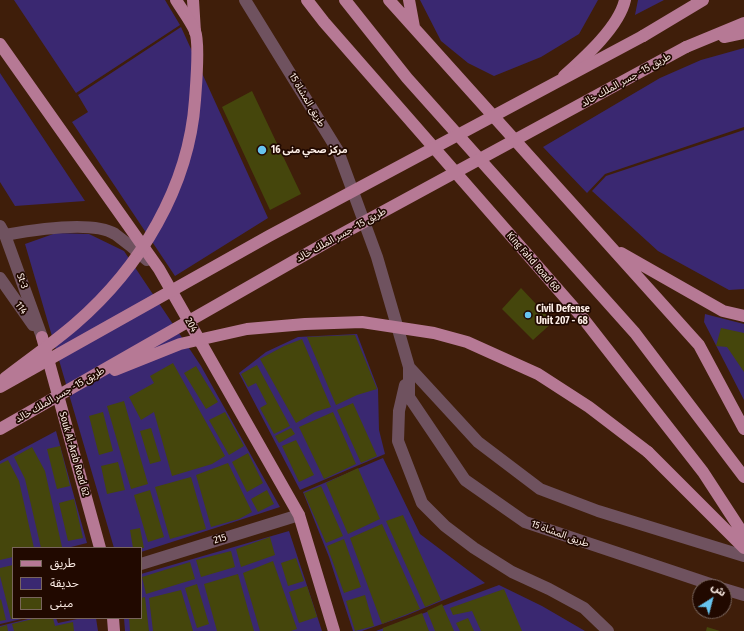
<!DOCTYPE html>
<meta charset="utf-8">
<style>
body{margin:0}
#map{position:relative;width:744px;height:631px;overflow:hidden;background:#3f1e0a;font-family:"Fira Sans Condensed","Noto Sans Arabic",sans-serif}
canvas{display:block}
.legend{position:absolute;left:12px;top:547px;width:130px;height:72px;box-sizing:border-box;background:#210900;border:1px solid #79655c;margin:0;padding:5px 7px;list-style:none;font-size:12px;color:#fdeee6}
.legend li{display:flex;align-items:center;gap:8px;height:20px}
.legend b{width:20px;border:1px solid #79655c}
.north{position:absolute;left:692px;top:579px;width:40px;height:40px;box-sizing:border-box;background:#210900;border:1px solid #79655c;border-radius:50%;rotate:36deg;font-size:11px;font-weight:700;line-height:16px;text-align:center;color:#fdeee6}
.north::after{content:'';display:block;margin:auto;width:14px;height:18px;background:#67c4ef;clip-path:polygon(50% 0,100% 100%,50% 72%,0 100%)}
</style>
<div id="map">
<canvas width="744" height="631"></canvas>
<ul class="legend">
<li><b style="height:5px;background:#b67995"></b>طريق</li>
<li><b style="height:11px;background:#3a2871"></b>حديقة</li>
<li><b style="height:11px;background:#45460c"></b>مبنى</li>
</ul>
<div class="north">ش</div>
</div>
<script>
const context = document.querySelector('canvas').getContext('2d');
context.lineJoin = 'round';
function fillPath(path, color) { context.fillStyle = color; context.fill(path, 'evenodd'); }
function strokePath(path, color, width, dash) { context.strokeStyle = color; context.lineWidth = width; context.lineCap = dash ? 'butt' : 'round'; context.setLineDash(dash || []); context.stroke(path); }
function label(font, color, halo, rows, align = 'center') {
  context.font = font + ' "Fira Sans Condensed","Noto Sans Arabic",sans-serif'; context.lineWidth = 3.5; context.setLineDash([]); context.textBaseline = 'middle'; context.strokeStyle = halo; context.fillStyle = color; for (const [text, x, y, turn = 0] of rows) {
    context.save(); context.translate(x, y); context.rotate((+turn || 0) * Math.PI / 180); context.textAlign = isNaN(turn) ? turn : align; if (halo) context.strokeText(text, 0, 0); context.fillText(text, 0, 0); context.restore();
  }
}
fillPath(new Path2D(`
 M14 0H165L180 25 76 93Z
 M420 0H598L579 34 541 57 494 76 468 63 441 41Z
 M638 0H664L635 15Z
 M181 27 268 218 175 276 72 122 88 112 78 95Z
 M744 48V127L605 174 587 193 543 147 660 78 701 60Z
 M0 73 85 201 15 206 0 182Z
 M744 130V289L729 290 658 251 592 191 606 176Z
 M56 233 89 234 124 251 201 366 280 507 141 552V548H114L25 244Z
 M705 314 744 324V400L704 322Z
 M357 334 378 389 379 430 385 454 300 490 239 373 266 352 298 337Z
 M56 431 87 543 67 548H13V618H26L0 624V461Z
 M383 458 420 534 485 583 405 616 362 631H353L329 557 303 492Z
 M289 531 322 631H125L124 618H141V574Z
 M499 585 542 606 585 631H376Z
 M32 618H56L58 623 82 618H96L98 631H0V626Z`), '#3a2871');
fillPath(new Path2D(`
 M252 91 301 194 270 210 222 107Z
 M521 288 553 322 533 340 502 309Z
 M721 328 744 333V372L727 347 716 346Z
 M355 335 377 389 357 395 336 405 307 337Z
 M302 339 331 407 315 412 296 423 260 359 284 346Z
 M173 363 225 456 212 464 172 476 154 412 141 420 129 397 154 383 150 376Z
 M257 365 290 426 274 434 260 408 267 404 256 383 248 387 241 374Z
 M196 366 218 402 206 409 184 373Z
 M124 401 148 484 131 489 107 406Z
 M353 403 377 456 361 463 337 410Z
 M103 412 113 451 99 455 89 416Z
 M225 412 244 446 229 455 209 420Z
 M333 412 356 464 324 479 299 427Z
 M151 428 161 461 150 464 140 431Z
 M291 428 295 434 279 443 275 436Z
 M296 440 314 475 299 482 282 446Z
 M60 446 70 486 57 489 47 449Z
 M32 447 45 471 62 547 41 548 25 479 14 457Z
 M248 453 263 483 247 492 232 462Z
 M8 460 19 481 34 548H13V557L0 560V464Z
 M118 462 125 490 107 494 101 466Z
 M228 463 252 512 239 519 211 527 196 475Z
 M358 468 380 519 348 534 326 483Z
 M191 477 206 529 170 539 155 487Z
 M321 486 343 536 326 543 304 493Z
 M150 490 164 537 148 542 134 495Z
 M267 490 274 504 258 512 251 499Z
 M74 499 83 538 68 541 59 503Z
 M403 515 441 600 425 607 386 521Z
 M382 524 420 609 382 624 350 538Z
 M140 528 144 548H133L130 530Z
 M270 537 275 555 241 567 236 549Z
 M344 539 361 587 344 593 327 546Z
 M231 551 235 567 201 577 196 560Z
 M296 558 304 581 288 586 281 563Z
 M273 561 297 629 291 631H260L243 573Z
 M190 562 195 579 146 594 142 577Z
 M13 565V618L11 619 0 576V568Z
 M238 574 254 631H217L204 584Z
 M197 584 209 624 197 628 185 588Z
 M307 586 317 617 299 623 289 592Z
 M504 589 522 631H481L472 611 453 615 450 608Z
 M181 590 193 631H153L149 598Z
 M365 595 374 626 355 631 346 601Z
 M145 597 149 631H130L129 618H141V598Z
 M1 599 6 620 0 621V600Z
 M442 604 454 631H435L427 611Z
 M422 613 429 631H383V628Z
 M37 618H53L55 626 73 622 74 631H14L12 624Z
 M468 618 474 631H460L456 623Z
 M7 625 8 631H0V627Z
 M707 627 720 631H706Z`), '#45460c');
strokePath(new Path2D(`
 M245 0 338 151 377 257 409 367V397L465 480 525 522 719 587
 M0 226 5 235 42 337
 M5 235C32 230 92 220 115 234 126 242 137 251 147 260
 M0 278 33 325
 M409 367 478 442 540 489 598 511 744 556
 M405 385 399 411 398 441 422 503 445 526 474 548 512 572 549 589 584 608 608 631
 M141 564 299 515
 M724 589 744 595`), '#6f525f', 12);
strokePath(new Path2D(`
 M193 0 195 32
 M307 0 324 22 582 317 703 472 744 535
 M345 0 407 78 635 333 744 477
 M389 0 699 345 744 429
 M409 0 414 27
 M643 36 703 0
 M724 37 744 33
 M0 44 159 269 299 515 334 631
 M686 47 744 23
 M564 76C584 58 619 27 625 0
 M621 253 723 311 744 316
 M42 337 100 548
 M648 452 744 548
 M113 618 114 631`), '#b67995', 12);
strokePath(new Path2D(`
 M115 370 180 344 247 329 305 324 362 322 434 333 467 342 538 374 589 407 648 452
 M5 378C28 360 53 343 75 324 140 268 189 187 195 100 196 85 200 43 195 31 190 20 182 10 176 0
 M0 387 269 236 643 36
 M0 429 329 241 686 47`), '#b67995', 12);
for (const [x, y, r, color] of [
 [262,150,5,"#67c4ef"],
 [528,315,4,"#67c4ef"]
]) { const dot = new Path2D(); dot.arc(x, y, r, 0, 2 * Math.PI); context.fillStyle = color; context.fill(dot); strokePath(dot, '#210900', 1.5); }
label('10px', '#fdeee6', '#210900', [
 ["طريق 15- جسر الملك خالد",626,80,-29],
 ["طريق المشاة 15",307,100,59],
 ["طريق 15- جسر الملك خالد",341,235,-29],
 ["King Fahd Road 68",533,262,49],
 ["St-3",22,281,70],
 ["114",21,308,55],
 ["204",191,325,60],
 ["طريق 15- جسر الملك خالد",60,395,-30],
 ["Souk Al-Arab Road 62",74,454,74],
 ["طريق المشاة 15",560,534,20],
 ["215",220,539,-17]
]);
label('bold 10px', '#fdeee6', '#210900', [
 ["مركز صحي منى 16",271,150],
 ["Civil Defense",536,309],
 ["Unit 207 - 68",536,321]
], 'left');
</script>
